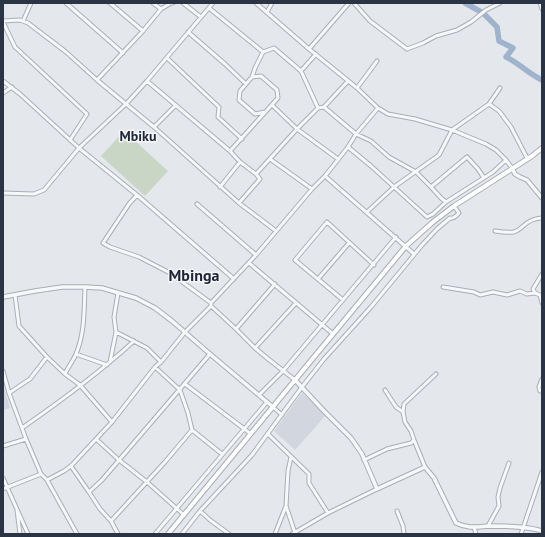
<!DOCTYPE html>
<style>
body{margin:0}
#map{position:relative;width:545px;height:537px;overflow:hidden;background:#e4e7ec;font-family:"PT Sans",sans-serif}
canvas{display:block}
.frame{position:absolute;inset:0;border:4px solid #2b3445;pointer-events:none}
</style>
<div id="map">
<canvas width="545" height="537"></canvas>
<div class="frame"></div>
</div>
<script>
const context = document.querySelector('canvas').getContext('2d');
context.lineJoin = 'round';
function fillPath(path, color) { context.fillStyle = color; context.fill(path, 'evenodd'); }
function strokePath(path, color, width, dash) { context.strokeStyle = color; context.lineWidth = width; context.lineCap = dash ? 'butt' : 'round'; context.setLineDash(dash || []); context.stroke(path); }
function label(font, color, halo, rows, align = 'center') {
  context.font = font + ' "PT Sans",sans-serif'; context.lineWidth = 3; context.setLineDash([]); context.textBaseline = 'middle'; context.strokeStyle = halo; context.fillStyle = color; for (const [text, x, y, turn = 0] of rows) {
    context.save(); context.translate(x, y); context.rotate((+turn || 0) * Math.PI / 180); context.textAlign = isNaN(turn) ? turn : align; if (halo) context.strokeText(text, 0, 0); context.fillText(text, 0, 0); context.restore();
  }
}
fillPath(new Path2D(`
 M3 384 10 408 3 410Z
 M302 393 326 415 295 450 274 431Z`), '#d2d6de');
fillPath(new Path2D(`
 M124 131 168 171 145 196 101 156Z`), '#c9d6c5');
strokePath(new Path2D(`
 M465 3 483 13 497 27 499 41 513 48 506 57C519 63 529 74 542 80`), '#9fb4cc', 5.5);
const minor = new Path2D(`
 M66 3 123 53
 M110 3 143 31
 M153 3 161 9
 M183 3 201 17
 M256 3 309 49 357 88 378 108 388 114 415 119 452 130 486 144 496 150 506 160 512 168
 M354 3 370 21 407 49 423 43 436 36 457 30 471 22 486 10 500 3
 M540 3 542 9
 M209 8 263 52 255 68 252 77
 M267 12 272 3
 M3 21 20 20 28 23 66 52 97 80 126 104 154 127 239 203 276 231
 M23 21 31 3
 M3 22 15 47 87 114 70 140
 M188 32 225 64 246 84
 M309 49 349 3
 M263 52 274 48 301 71 318 108
 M167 58 219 107 218 117 242 139
 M301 71 316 54
 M97 80 143 31 161 9 171 3H173
 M3 81 20 94 79 148 137 195 234 279
 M147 81 230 151 240 162 256 174
 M357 88 377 61
 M3 93 12 87
 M489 104 499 111 511 127 527 158
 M272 105 297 129 338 159
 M324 107 356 134 371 141 389 157 416 172 431 187 441 198 446 202
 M154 127 175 106
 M348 147 371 166 427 217 433 214 446 202 493 172 506 160
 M230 151 278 98 277 90 261 76 252 77 240 91 239 100 255 114 265 112
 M270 159 312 189
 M325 176 414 254
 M220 187 240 162
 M431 187 467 157 478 169 484 178
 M3 193 34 194 44 190 79 148 126 104 147 81 213 3
 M137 195 129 204 103 243 110 247 139 257 170 273 211 303
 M239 203 260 179 256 174 297 129 318 108 324 107 348 81
 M197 204 256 255
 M367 212 382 198 394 187 439 155 452 130 489 104 500 88
 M495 231C501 232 508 233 514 232 517 231 520 229 522 227 527 222 535 218 542 218
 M249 263 333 334
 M318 279 349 243
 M443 287 474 292 480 295 493 292 507 295 520 291 527 294 535 293 540 295 542 303
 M535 293 533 289 542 274
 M15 295 19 326 47 357 65 374 80 385 112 422
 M343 300 295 260 327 222 374 265
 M211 306 236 329 255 348 267 358 295 380
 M236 329 275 284
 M116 332 147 348 161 362
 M255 348 296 303
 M76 354 107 365
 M110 362 116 332 114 317 118 293
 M155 367 180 390 188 413 192 430
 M3 371 9 393 26 439 41 474 47 480 77 534
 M65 374C68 367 73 361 76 354 85 333 84 309 85 287
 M542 379 539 387 540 391H542
 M185 384 251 434
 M385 390 396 407 403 412
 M9 393 30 379 47 357
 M259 395 283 371 396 237
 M273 407 282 415
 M22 428C61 401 99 373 134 341
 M268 434 309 474V483L328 513
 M96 439 119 460 147 482 184 515
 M414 440 425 467
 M3 446 26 439
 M364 460 387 449 411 443 414 440 411 431 405 422 403 412 404 404 436 374
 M71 466 89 492 100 509 111 521 118 534
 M3 478 28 534
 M47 480 64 471 71 466 112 422 155 367 161 362 185 332 211 306V303L256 255 312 189 325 176 348 147 356 134 378 108
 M3 489 41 474
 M89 492 102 480 210 354
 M286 506 295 533
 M17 510 20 534
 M200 511 210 520 229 534
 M397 511 403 526 404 534
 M111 521 165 462 192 430 222 454
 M488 526 499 506 498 497 500 488 509 463
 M474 527 476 534
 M155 534 267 402
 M182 534 200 511 252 455 302 387 324 359 371 307 422 245 437 229 450 218C454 219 456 216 459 213L454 206
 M275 534 286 506 288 471 291 457
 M292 534 328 513 377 489
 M521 534 542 472`);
const tertiary = new Path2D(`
 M512 168 515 174 520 177 527 180 542 198
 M3 297 35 291 62 287H85L102 288 136 298 155 308 172 321 210 354 273 407
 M295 380 324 411 351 438 362 454 377 489 425 467 434 478 456 523C469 529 476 527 489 526 505 526 527 526 542 531`);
const secondary = new Path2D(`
 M168 534 314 357 406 246 433 222 454 206 532 156 542 148`);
strokePath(minor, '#a9aeb7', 5);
strokePath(tertiary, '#a9aeb7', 5.5);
strokePath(secondary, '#a9aeb7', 6);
strokePath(minor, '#f7f8fa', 3);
strokePath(tertiary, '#f7f8fa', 3.5);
strokePath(secondary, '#fff', 4);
label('bold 14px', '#1d2536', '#f4f6f9', [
 ["Mbiku",138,137]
]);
label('bold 16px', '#1d2536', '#f4f6f9', [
 ["Mbinga",194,276]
]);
</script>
